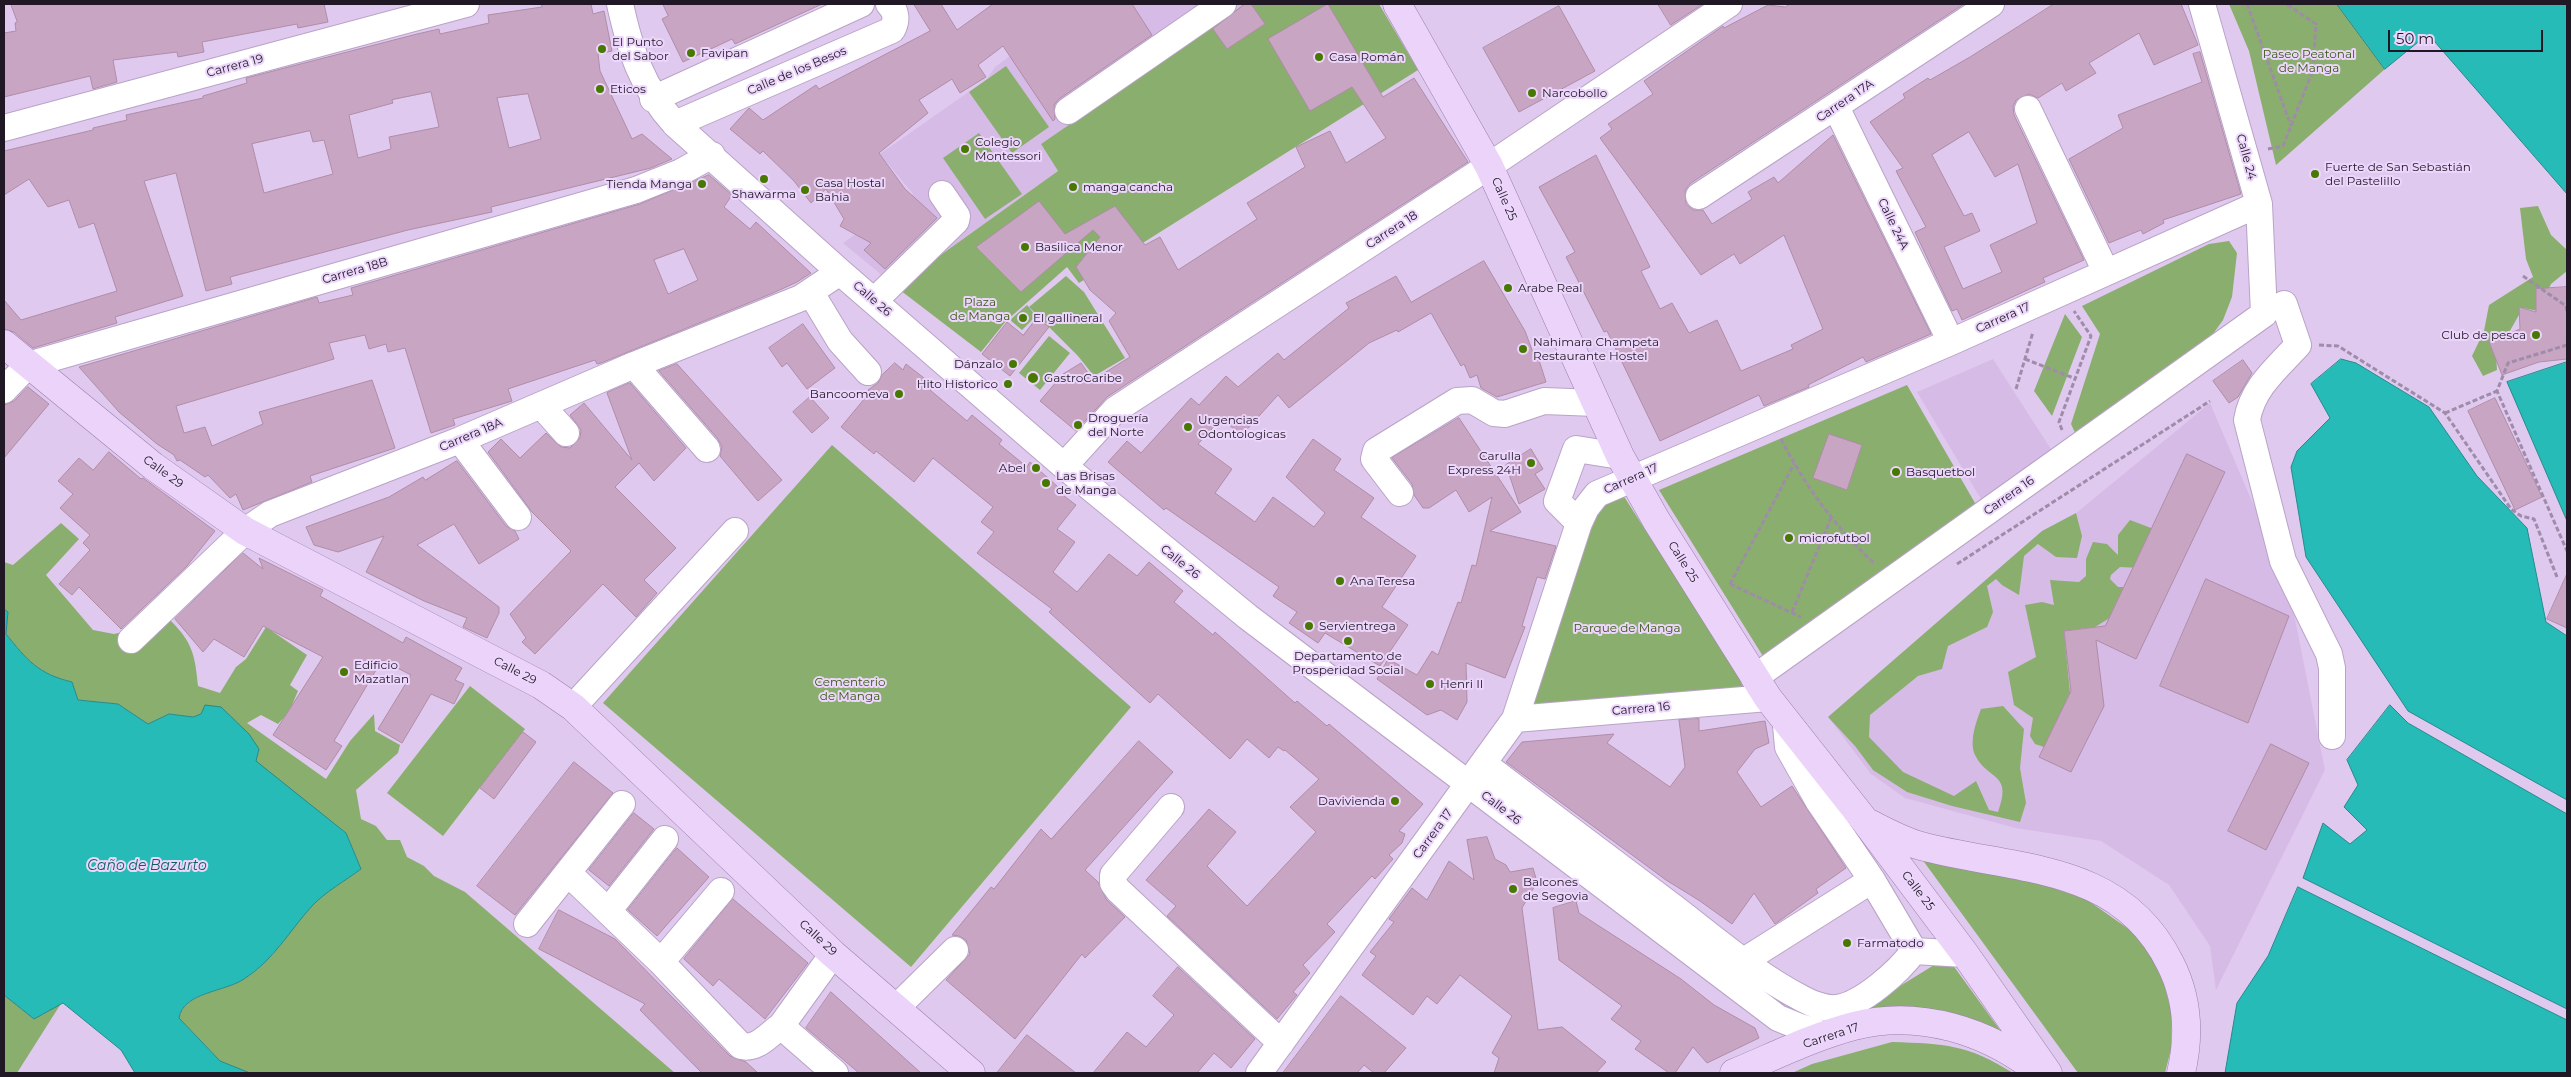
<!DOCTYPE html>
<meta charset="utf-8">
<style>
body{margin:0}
#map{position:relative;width:2571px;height:1077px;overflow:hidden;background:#e0c9ef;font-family:Montserrat,sans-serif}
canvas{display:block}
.frame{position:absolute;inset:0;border:5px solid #201825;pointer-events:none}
.scale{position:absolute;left:2388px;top:30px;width:155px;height:22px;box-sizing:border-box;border:2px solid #201825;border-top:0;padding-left:6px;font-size:15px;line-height:18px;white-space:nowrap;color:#201825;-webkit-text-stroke:4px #edd6fc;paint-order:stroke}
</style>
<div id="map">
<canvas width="2571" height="1077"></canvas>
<div class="frame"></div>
<div class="scale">50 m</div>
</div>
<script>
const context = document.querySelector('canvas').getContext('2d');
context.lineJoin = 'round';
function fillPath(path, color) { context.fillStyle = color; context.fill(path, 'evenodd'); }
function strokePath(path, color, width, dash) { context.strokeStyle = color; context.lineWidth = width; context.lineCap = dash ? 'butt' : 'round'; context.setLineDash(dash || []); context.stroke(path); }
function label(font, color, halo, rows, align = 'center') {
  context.font = font + ' Montserrat,sans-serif'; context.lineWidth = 4; context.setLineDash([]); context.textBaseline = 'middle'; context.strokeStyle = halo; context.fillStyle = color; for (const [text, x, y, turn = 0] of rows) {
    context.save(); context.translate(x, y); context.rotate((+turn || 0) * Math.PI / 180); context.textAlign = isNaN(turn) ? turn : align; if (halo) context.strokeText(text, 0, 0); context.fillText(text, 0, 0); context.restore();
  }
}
fillPath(new Path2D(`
 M1081 4H1254L1041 144 1058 171 896 287 843 243 913 194 880 154 987 79 995 67Z
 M1993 359 2056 457 1982 501 1917 392Z
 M2210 403 2257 513 2294 614 2325 770 2216 990 2210 946 2169 885 2101 841 2015 828 1905 798 1871 774 1828 717Z`), '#d6bbe7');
fillPath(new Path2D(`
 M1245 4H1379L1418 70 1079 283 1067 267 1006 321 981 352 896 287 1058 171 1041 144Z
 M2229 4H2337L2385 69 2276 165 2249 51Z
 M1006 66 1049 127 1012 153 969 92Z
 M979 133 1022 194 985 219 943 158Z
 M2538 206 2551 235 2567 250V271L2551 284 2538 311 2523 308 2496 355 2497 370 2483 376 2472 356 2484 331 2489 305 2533 277 2526 259 2520 208Z
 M2229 241 2237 253 2232 297 2223 320 2205 345 2078 439 2071 424 2100 334 2082 306 2209 244Z
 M1066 276 1084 292 1125 358 1094 376 1078 356 1029 307Z
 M1027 305 1036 316 1022 330 1010 320Z
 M2065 314 2082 337 2052 416 2034 391Z
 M1049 336 1070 353 1040 390 1019 373Z
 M1907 385 1979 510 1766 661 1659 490Z
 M832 445 1131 707 911 967 603 703Z
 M1623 495 1747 689 1528 705 1590 522 1605 505Z
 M2076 513 2082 536 2077 558 2056 557 2038 544 2024 556 2019 595 2002 585 1996 579 1987 586 1993 612 1987 627 1948 646 1942 669 1918 676 1870 715 1869 737 1903 772 1954 796 1976 781 1989 810 1998 812C2013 772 1988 781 1975 755 1969 742 1976 722 1981 709L2003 706 2024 729 2020 768 2026 803 2020 822 1952 806 1907 792 1873 770 1855 746 1828 717 2042 531Z
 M2130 520 2151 528 2160 547 2141 568 2120 567 2111 575 2110 579 2118 587H2136L2123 616 2108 619 2095 627 2064 631 2070 693 2044 747 2035 744 2030 736 2033 718 2014 705 2008 672 2036 657 2025 605 2042 602 2054 605 2050 580 2079 582 2086 576V559L2093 542 2107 544 2118 555V535Z
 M61 523 79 539 46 575 93 630 114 634 171 621C193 643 195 656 198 686L220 693 236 667 246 659 266 627 307 655 290 685 298 691 289 712 278 724 261 715 247 723 326 779 350 741 374 714 375 731 400 745 398 753 356 790 361 819 376 826 387 840H400L407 857 424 866 434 876 465 892 675 1073H250L220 1061 179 1018C184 992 225 992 244 979 273 961 290 930 311 906 324 892 345 881 361 869L346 833 274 778 201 714 193 717 169 714 148 724 118 704 78 700 72 682C38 674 27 660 6 634L8 612 4 609V562L13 565Z
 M470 686 525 729 443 836 387 793Z
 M1919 855 1992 868 2086 899 2154 947 2172 1013 2171 1049 2165 1073H2078Z
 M1947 957 2000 1030 1954 1014 1858 1012Z
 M4 995 34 1019 62 1002 17 1073H4Z
 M1892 1042C1945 1044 1967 1044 2013 1073H1792L1812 1064Z`), '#8aae6e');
const water = new Path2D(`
 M2337 4H2567V194L2428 34 2385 69Z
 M2341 359 2356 363 2429 407 2477 476 2527 528 2546 622 2567 636V800L2408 711 2306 557 2291 467 2297 451 2330 418 2311 384Z
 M2567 362V521L2507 382Z
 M4 609 8 612 6 634C27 660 38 674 72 682L78 700 118 704 148 724 169 714 193 717 201 714 205 705 221 707 249 734 259 749 256 761 346 833 361 869C345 881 325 892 312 906 290 930 273 961 244 979 225 992 183 992 179 1018L220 1061 250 1073H135L121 1050 63 1003 34 1019 4 995Z
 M2390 705 2408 723 2567 814V1009L2303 878 2323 823 2350 844 2367 830 2344 807 2358 785 2347 760Z
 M2298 887 2567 1020V1073H2225L2237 1003 2268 956Z`);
fillPath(water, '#27bbb7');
strokePath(water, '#258a8b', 1);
const building = new Path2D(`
 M11 4H324L328 22 298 28 297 24 202 42 204 52 178 57 177 52 113 60 117 82 93 89 90 76 4 97V33L16 31 15 23 17 22Z
 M541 4H591L593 14 604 11 612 51 598 54 600 71 632 139 642 134 672 159 651 168 491 207 492 212 408 230 230 277 232 284 206 291 176 173 144 181 183 296 115 317 117 323 33 348 14 332 4 329V300L21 320 117 291 94 223 79 228 69 200 48 207 29 179 4 195V151L93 130V128L127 120 126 115 203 98V96L247 83 246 78 417 34 439 29 440 34 489 23 488 15 542 7ZM431 92 439 127 389 137 391 149 358 158 349 115 393 103 392 100ZM528 94 541 139 509 148 497 98ZM310 131 313 142 324 140 333 174 264 193 252 144Z
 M663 4H822L735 44 732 39 683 62 662 19 668 16Z
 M914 4H941L957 30 993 4H1132L1152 35 1059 99 1054 105 1055 119 1053 121 1003 46 978 65 986 77 960 93 952 79 919 100 928 113 879 153 905 189 937 218 885 269 864 250 871 243 840 226 844 219 826 189 811 203 794 181 763 151 760 154 730 129 749 108 763 120 816 85 819 89 930 31Z
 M1245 4H1251L1265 24 1227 49 1213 29Z
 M1328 4 1383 97 1414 78 1468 162 1107 397 1076 431 1040 401 1063 374 1081 363 1093 380 1130 357 1109 321 1116 313 1090 290 1076 267 1100 237 1093 230 1021 292 976 247 1039 201 1065 234 1115 206 1145 245 1160 237 1178 270 1257 219 1247 203 1305 167 1296 147 1330 131 1346 163 1386 138 1352 87 1310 111 1268 39Z
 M1658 4H1703L1671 25Z
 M1790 4H1964L1691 183 1685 190 1686 204 1693 210H1703L1712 224 1752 199 1748 192 1774 177 1778 183 1833 135 1931 334 1866 362 1863 357 1808 385 1809 387 1764 406 1759 395 1660 441 1607 331 1604 332 1566 257 1575 252 1539 187 1596 155 1650 267 1641 271 1660 309 1672 303 1689 333 1717 320 1741 371 1793 349 1791 345 1823 329 1784 235 1740 264 1734 254 1701 275 1600 138 1612 129 1608 124 1653 94 1644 81 1723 26 1724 28 1768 5 1785 7Z
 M2054 4H2181L2198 45 2154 65 2139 33 2089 63 2096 73 2066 91 2062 83 2038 98 2029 94 2016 100 2013 107 2014 115 2084 260 2043 278 2045 282 1962 320 1957 309 1952 311 1915 232 1926 227 1896 171 1903 168 1870 122 1905 98 1903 94 1928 78 1930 80 1970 57ZM1969 132 1995 177 2018 164 2037 223 1990 245 2002 272 1963 289 1944 247 1980 231 1972 213 1964 216 1932 155Z
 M1559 6 1595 71 1519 112 1483 48Z
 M2200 52 2241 194 2163 220 2164 223 2143 234 2141 230 2109 243 2069 159 2123 128 2118 115 2202 82 2193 54Z
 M709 175 732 195 724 207 750 229 756 222 811 273 797 282 773 293 601 363 597 364 595 360 508 389 512 401 453 419 455 425 431 433 405 348 388 352 386 344 369 349 365 335 329 343 334 359 176 406 184 433 205 427 212 446 263 424 259 412 372 380 395 448 310 476 312 482 243 510 236 494 230 498 208 475 205 477 180 460 177 461 174 455 157 444 119 412 79 367 317 297 319 303 353 295 351 288 640 204ZM684 249 698 280 668 294 654 260Z
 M1484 261 1525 331 1535 358 1538 357 1546 382 1497 397 1481 388 1477 375 1470 378 1464 364 1461 366 1431 313 1398 332 1397 330 1369 343 1289 408 1278 395 1241 436 1222 418 1198 444 1232 469 1215 493 1255 522 1273 497 1314 527 1325 513 1286 477 1313 439 1341 459 1334 470 1374 498 1361 517 1416 556 1382 607 1408 625 1380 666 1325 633 1318 643 1289 623 1297 612 1273 596 1279 587 1166 508 1164 510 1108 462 1127 441 1141 453 1191 398 1199 405 1226 376 1238 387 1278 353 1284 360 1349 308 1346 303 1396 276 1411 302Z
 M2567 287V359L2539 362 2502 375 2489 342 2520 329 2519 307 2536 312V289Z
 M1037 318 1049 327 1010 376 982 354 1007 322 1023 335Z
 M803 324 835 368 807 389 787 363 782 367 769 348Z
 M2243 360 2252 373 2238 397 2229 403 2213 381Z
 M895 363 903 370 906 364 933 385 930 390 967 421 972 415 1002 440 999 444 1027 467 1030 462 1058 487 1056 490 1076 505 1057 529 1075 542 1053 572 1077 592 1109 554 1137 576 1149 562 1183 591 1174 602 1213 635 1215 632 1295 703 1297 701 1327 726 1329 724 1423 804 1399 831 1405 834 1402 843 1389 855 1393 859 1375 879 1372 876 1327 924 1335 932 1303 965 1310 973 1293 992 1297 995 1277 1019 1167 916 1176 906 1146 880 1209 809 1236 832 1207 866 1247 906 1316 832 1290 807 1319 779 1285 750 1284 751 1278 747 1269 758 1247 739 1230 759 1158 694 1150 703 1049 612 1052 609 977 553 994 532 981 522 993 507 933 458 914 482 876 451 874 454 841 427 870 392 868 390 878 383 882 375Z
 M677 364 782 480 758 501 720 456 722 447 718 439 659 371Z
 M630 383 686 448 654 481 639 463 615 487 676 548 644 580 657 593 636 617 603 584 535 654 522 642 526 638 510 614 571 551 532 512 488 452 501 439 520 458 546 433 561 447 570 448 580 438 581 430 570 415 584 403 632 460 607 393Z
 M28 387 49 404 4 458V405L14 401Z
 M810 397 829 418 812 433 793 412Z
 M2495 398 2542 497 2515 510 2468 411Z
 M1459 418 1521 512 1490 531 1556 546 1545 579 1537 577 1522 626 1525 627 1505 678 1466 663 1467 702 1457 720 1441 710 1427 715 1377 679 1388 659 1417 675 1432 651 1438 655 1458 602 1461 603 1472 565 1476 566 1492 497 1469 512 1456 490 1429 508H1423L1414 495 1412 484 1392 458Z
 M1829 434 1862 445 1847 490 1813 478Z
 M1531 449 1543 469 1535 474 1545 489 1519 504 1506 465Z
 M109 452 141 479 143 478 215 531 187 566 121 629 79 587 72 595 59 584 90 550 83 543 90 535 60 508 73 494 58 481 79 458 93 470Z
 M2187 454 2225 472 2136 659 2096 640 2104 706 2071 772 2039 757 2071 691 2064 631 2105 626Z
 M457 461 506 526 515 531 519 539 479 564 454 524 417 545 499 607V613L487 638 463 627 467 618 424 601 366 572 384 536 338 552 314 545 306 527 389 497 423 477 425 480Z
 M243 553 263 569 259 558 323 590 320 596 403 643 406 637 462 668 455 680 464 684 454 704 431 694 402 743 378 729 411 675 382 660 334 741 342 746 326 770 273 735 323 657 263 626 244 657 214 639 203 652 175 619Z
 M2567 574V628L2547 619Z
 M2206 579 2289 616 2248 723 2160 686Z
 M1699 719V731L1765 721 1769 743 1755 749 1737 772 1761 807 1792 786 1846 868 1816 889 1818 893 1775 924 1754 893 1732 924 1700 901 1666 880 1506 762 1522 742 1614 734 1607 743 1670 787 1685 767 1679 720Z
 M523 732 536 742 494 799 480 788Z
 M1139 741 1173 772 1085 870 1098 882 1106 899 1125 917 1085 958 1082 954 1015 1039 946 980 970 954 966 940 959 936 952 935 991 887 994 889 1041 829 1051 839Z
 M2271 744 2309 763 2266 850 2228 831Z
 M574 762 613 793 515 915 477 886Z
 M634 813 654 829 609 886 589 870Z
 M1487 837 1495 859 1506 865 1510 872 1533 868 1537 882 1522 908 1538 1030 1562 1027 1606 1062 1596 1073H1494L1499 1058 1492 1053 1512 1016 1460 975 1437 1004 1427 996 1413 1015 1362 975 1376 956 1370 952 1394 922 1389 919 1412 888 1427 900 1449 861 1474 880 1467 840Z
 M677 848 709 877 657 936 628 910Z
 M733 899 808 963 765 1019 719 979 713 986 684 959Z
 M1576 901 1579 913 1681 979 1714 1005 1755 1028 1759 1038 1707 1063 1693 1047 1675 1073H1669L1635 1049 1641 1041 1611 1019 1622 1006 1559 960 1553 908Z
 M559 910 615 939 730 1056 746 1062 758 1073H702L640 1010 645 1004 539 949Z
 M1178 967 1255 1039 1231 1068 1214 1053 1197 1073H1093L1127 1032 1146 1047 1174 1015 1153 996Z
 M831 992 921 1073H859L806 1028Z
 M1341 996 1406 1048 1384 1073H1374L1364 1065 1357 1073H1283Z
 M1027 1035 1045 1049 1076 1073H997Z`);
fillPath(building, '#c8a5c2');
strokePath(building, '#af8ca8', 1);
const minor = new Path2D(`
 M620 4C630 50 642 88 675 124L840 272 1064 466 1248 617 1778 1018 1800 1027 1826 1035
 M653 99 861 4
 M1836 107 1951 342
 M2028 109 2106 272
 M1068 111 1223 4
 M675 124 892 30C897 21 897 12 889 4
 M4 128 466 4
 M1699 196 1991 4
 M811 293 840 341 868 372
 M874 301 956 221 957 216 942 194
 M2284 304 2298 345C2277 368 2252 388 2247 420L2283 561 2329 654 2332 668V736
 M634 365 707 449
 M4 390 28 365 636 190 681 172 712 155
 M541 405 566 433
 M460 440 518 517
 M1064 466 1115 410 1489 166 1729 4
 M1400 493 1374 459 1376 451 1457 401 1472 400 1494 413 1505 414 1544 401 1596 403
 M1579 523 1557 501 1576 449 1620 456
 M131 640 245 531 270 514 460 440 634 365 801 298 840 272
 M1754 678 2264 314 2259 204 2202 4
 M573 707 735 531
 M1515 719 1768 698
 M1484 764C1548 813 1612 861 1677 910 1717 941 1758 976 1803 999 1812 1004 1826 1009 1836 1008 1862 1005 1899 971 1914 951L1872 880 1819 802 1788 747 1786 725
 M1171 807 1113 875V883L1118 890 1281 1043
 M569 874 661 962 741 1046C757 1050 768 1035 781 1026
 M608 911 665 839
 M527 924 622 804
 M1914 951 1965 954
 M833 954 781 1026 835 1073
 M661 962 721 891
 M1731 969 1872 880
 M896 1008 955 950
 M1259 1073 1515 719 1579 523 1586 508 1597 494 1951 342 2259 204`);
const major = new Path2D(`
 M1397 4 1489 166 1620 456 1656 520 1768 698 1865 821 1965 954 2048 1073
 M4 344 153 466 245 531 541 685 573 707 833 954 971 1073
 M1869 823C1886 832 1903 841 1921 846 2015 871 2120 862 2170 963 2188 998 2190 1035 2181 1073
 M1734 1073C1773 1057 1812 1037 1854 1026 1919 1009 1988 1031 2039 1072`);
strokePath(minor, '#b9a3c7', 28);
strokePath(major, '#9c7eae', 29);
strokePath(new Path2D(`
 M2247 4 2291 126
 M2268 149 2283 146 2313 70 2316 24 2286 4
 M2523 276 2566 306 2567 312
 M2319 345 2338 346 2445 413 2511 509 2521 516 2534 519 2557 577
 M2567 345 2508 363 2497 391 2567 551
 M2025 359 2076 379
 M2016 389 2033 332
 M2445 413 2497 391
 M2062 430 2059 422 2091 336 2074 311
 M1781 439C1805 486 1836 528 1874 563
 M1957 564 2210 401
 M1730 584 1794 464
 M1730 584 1801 617
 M1792 612 1831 518`), '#9e8ca9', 3, [5, 2.5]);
strokePath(minor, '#fff', 26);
strokePath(major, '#ebd3fa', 28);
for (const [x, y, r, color] of [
 [602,49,5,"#467802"],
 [691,53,5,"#467802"],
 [1319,57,5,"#467802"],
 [600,89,5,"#467802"],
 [1532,93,5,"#467802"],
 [965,149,5,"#467802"],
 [2315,174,5,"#467802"],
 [764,179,5,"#467802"],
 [702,184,5,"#467802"],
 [1073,187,5,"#467802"],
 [805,190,5,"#467802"],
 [1025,247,5,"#467802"],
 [1508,288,5,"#467802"],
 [1023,318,5,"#467802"],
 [2536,335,5,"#467802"],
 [1523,349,5,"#467802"],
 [1013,364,5,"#467802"],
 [1033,378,6,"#467802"],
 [1008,384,5,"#467802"],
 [899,394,5,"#467802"],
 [1078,425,5,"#467802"],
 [1188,427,5,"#467802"],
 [1531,463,5,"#467802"],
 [1036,468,5,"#467802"],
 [1896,472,5,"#467802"],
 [1046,483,5,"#467802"],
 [1789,538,5,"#467802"],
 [1340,581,5,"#467802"],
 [1309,626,5,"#467802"],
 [1348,641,5,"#467802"],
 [344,672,5,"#467802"],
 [1430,684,5,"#467802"],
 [1395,801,5,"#467802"],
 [1513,889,5,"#467802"],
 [1847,943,5,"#467802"]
]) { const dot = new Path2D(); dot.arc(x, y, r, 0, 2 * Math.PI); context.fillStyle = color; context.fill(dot); strokePath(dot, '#edd6fc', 2); }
label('12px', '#201825', '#edd6fc', [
 ["El Punto",612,42],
 ["del Sabor",612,56],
 ["Favipan",701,53],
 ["Casa Román",1329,57],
 ["Eticos",610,89],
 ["Narcobollo",1542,93],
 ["Colegio",975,142],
 ["Montessori",975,156],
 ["Fuerte de San Sebastián",2325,167],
 ["del Pastelillo",2325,181],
 ["Casa Hostal",815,183],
 ["Bahia",815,197],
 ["Tienda Manga",692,184,"right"],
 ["manga cancha",1083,187],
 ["Shawarma",764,194,"center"],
 ["Basilica Menor",1035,247],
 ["Arabe Real",1518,288],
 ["El gallineral",1033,318],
 ["Club de pesca",2526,335,"right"],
 ["Nahimara Champeta",1533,342],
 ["Restaurante Hostel",1533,356],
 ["Dánzalo",1003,364,"right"],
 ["GastroCaribe",1044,378],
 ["Hito Historico",998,384,"right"],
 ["Bancoomeva",889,394,"right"],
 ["Droguería",1088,418],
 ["del Norte",1088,432],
 ["Urgencias",1198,420],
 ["Odontologicas",1198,434],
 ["Carulla",1521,456,"right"],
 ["Express 24H",1521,470,"right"],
 ["Abel",1026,468,"right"],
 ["Basquetbol",1906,472],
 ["Las Brisas",1056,476],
 ["de Manga",1056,490],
 ["microfutbol",1799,538],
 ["Ana Teresa",1350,581],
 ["Servientrega",1319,626],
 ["Departamento de",1348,656,"center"],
 ["Prosperidad Social",1348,670,"center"],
 ["Edificio",354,665],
 ["Mazatlan",354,679],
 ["Henri II",1440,684],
 ["Davivienda",1385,801,"right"],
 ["Balcones",1523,882],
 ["de Segovia",1523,896],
 ["Farmatodo",1857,943]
], 'left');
label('12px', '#365812', '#edd6fc', [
 ["Paseo Peatonal",2309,54],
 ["de Manga",2309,68],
 ["Plaza",980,302],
 ["de Manga",980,316],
 ["Parque de Manga",1627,628],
 ["Cementerio",850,682],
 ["de Manga",850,696]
]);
label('12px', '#201825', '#edd6fc', [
 ["Carrera 19",235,66,-15],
 ["Calle de los Besos",797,71,-23],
 ["Carrera 17A",1845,101,-34],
 ["Calle 24",2246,157,75],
 ["Calle 25",1504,199,66],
 ["Calle 24A",1893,224,64],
 ["Carrera 18",1392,230,-33],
 ["Carrera 18B",355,271,-16],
 ["Calle 26",872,299,41],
 ["Carrera 17",2003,318,-24],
 ["Carrera 18A",471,435,-23],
 ["Calle 29",163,472,36],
 ["Carrera 17",1631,479,-24],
 ["Carrera 16",2009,496,-35],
 ["Calle 26",1180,562,39],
 ["Calle 25",1683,562,58],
 ["Calle 29",515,671,27],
 ["Carrera 16",1641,709,-5],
 ["Calle 26",1501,808,37],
 ["Carrera 17",1433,834,-54],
 ["Calle 25",1918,891,53],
 ["Calle 29",818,938,43],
 ["Carrera 17",1831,1036,-18]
]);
label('italic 14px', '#125e5d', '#edd6fc', [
 ["Caño de Bazurto",147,866]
]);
</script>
